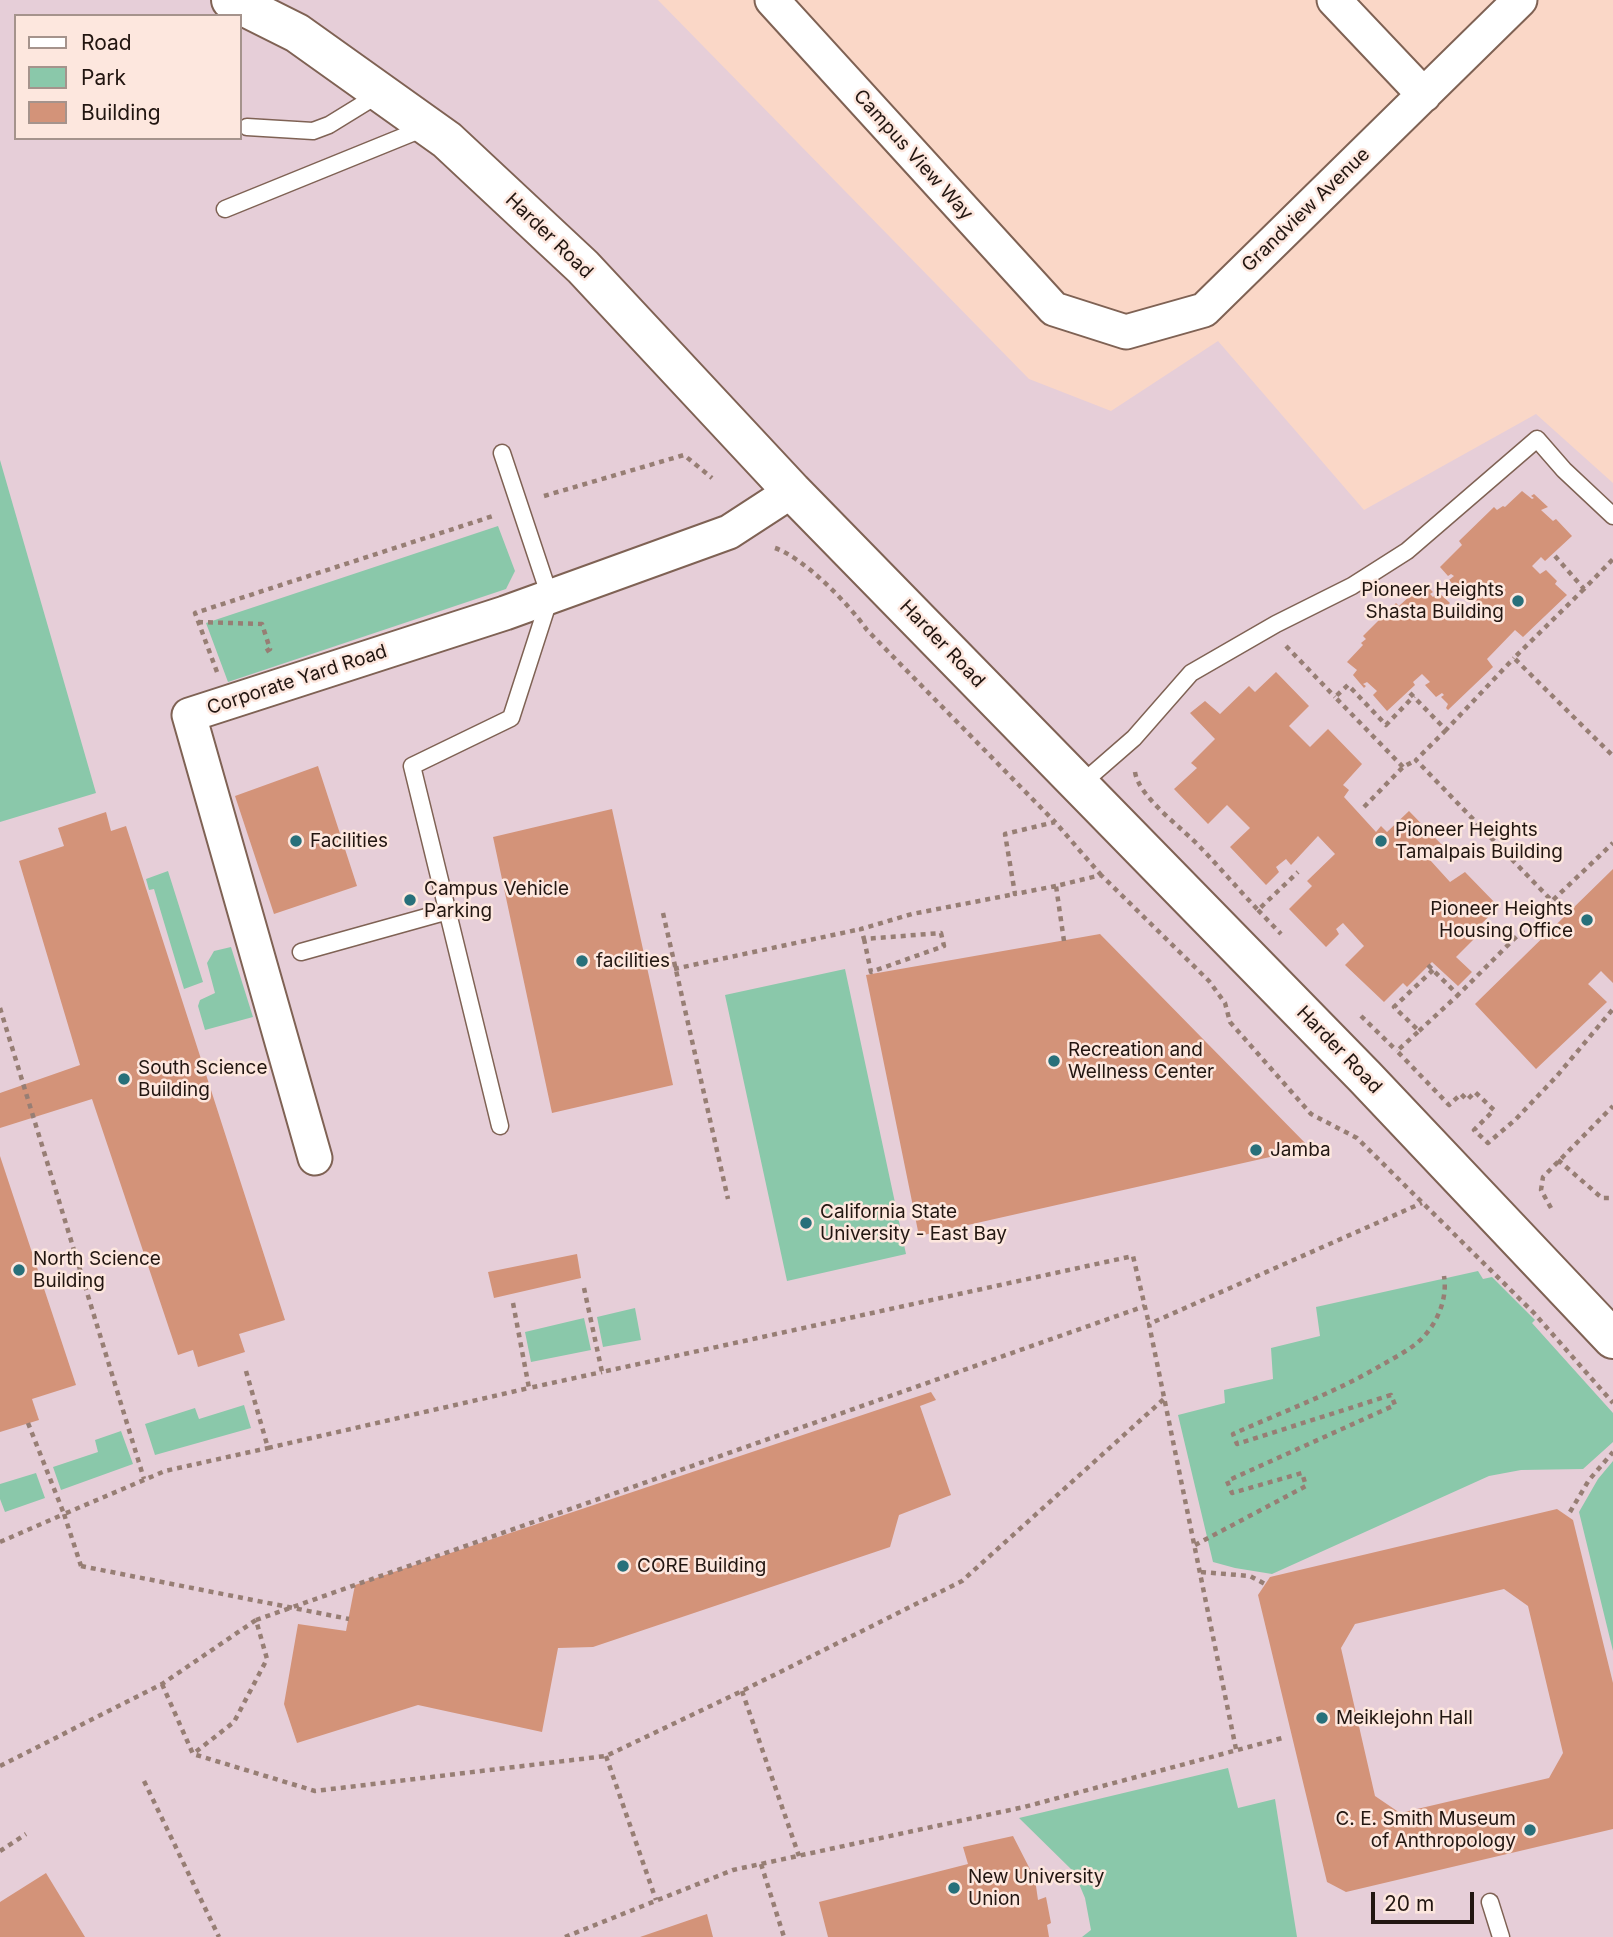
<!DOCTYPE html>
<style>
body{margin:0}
#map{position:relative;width:1613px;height:1937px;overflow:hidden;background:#fad7c7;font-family:Inter,sans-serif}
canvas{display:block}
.legend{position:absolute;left:14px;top:14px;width:228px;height:126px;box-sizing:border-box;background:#fde7de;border:2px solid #a5938c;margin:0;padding:9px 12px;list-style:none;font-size:21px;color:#221611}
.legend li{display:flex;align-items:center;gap:14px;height:35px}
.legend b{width:35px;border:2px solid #a5938c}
.scale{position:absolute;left:1371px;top:1892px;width:103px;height:32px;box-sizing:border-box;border:4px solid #221611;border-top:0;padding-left:9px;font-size:21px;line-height:24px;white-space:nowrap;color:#221611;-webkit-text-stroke:5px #fde7de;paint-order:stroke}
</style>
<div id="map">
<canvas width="1613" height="1937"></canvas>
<ul class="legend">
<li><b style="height:9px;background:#fff"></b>Road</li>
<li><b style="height:19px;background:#8ac8aa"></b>Park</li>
<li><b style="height:19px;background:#d39379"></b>Building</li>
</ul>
<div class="scale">20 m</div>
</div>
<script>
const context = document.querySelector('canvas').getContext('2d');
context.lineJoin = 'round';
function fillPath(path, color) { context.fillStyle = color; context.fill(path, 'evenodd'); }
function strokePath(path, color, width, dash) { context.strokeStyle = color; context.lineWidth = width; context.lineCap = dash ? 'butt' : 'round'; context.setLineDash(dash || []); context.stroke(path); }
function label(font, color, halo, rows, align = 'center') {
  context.font = font + ' Inter,sans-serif'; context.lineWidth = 5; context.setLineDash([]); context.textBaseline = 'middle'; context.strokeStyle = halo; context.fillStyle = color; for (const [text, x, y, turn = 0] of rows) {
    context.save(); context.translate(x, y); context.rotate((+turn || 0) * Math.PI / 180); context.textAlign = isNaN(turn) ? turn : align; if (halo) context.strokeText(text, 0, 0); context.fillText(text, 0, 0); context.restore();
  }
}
fillPath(new Path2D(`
 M0 0H658L1029 379 1111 411 1218 341 1364 510 1536 414 1613 483V1937H0ZM16 16H240V138H16Z`), '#e6ced8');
fillPath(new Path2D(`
 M0 460 96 793 0 822Z
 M498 526 515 571 506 589 228 682 206 623Z
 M168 871 203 982 184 989 154 889 149 890 146 879Z
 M231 947 253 1017 205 1030 198 1006 200 1000 215 993 207 963 214 951Z
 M845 969 906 1254 787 1281 725 995Z
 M1478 1271 1483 1279 1492 1277 1535 1320 1532 1323 1613 1413V1442L1583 1469 1521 1470 1489 1476 1272 1574 1235 1568 1213 1562 1178 1415 1225 1403 1224 1390 1273 1379 1271 1348 1320 1336 1316 1307Z
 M635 1308 641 1340 603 1347 597 1317Z
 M584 1318 591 1350 531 1362 525 1332Z
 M244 1405 251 1428 155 1455 145 1424 195 1408 199 1419Z
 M121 1431 133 1464 61 1490 53 1467 98 1452 95 1440Z
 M1613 1461V1651L1579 1512 1598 1479Z
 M36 1473 45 1498 5 1512 0 1499V1484Z
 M1228 1768 1238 1808 1275 1799 1297 1937H1082L1091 1930 1085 1898 1074 1872 1019 1818Z`), '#8ac8aa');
fillPath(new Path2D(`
 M1522 491 1532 499 1534 498 1531 496 1534 494 1548 507 1541 510 1553 521 1556 519 1572 536 1545 561 1541 557 1532 566 1540 574 1546 570 1557 581 1555 584 1567 595 1523 637 1515 630 1487 659 1493 667 1448 710 1446 708 1448 704 1441 697 1444 695 1442 693 1436 697 1425 685 1430 682 1422 674 1413 682 1415 685 1387 711 1373 695 1377 691 1367 682 1363 684 1366 686 1364 688 1353 675 1357 670 1347 662 1363 645 1361 643 1366 639 1363 636 1396 603 1399 606 1424 583 1433 592 1430 594 1433 597 1438 592 1450 603 1445 608 1457 619 1477 600 1464 586 1461 588 1464 591 1461 593 1449 580 1454 576 1451 574 1448 576 1440 567 1462 545 1459 541 1494 507 1497 510 1503 506 1505 507Z
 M1276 672 1309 706 1289 726 1310 747 1328 729 1362 764 1343 785 1349 790 1344 797 1376 832 1381 826 1387 832 1409 811 1444 847 1430 860 1450 882 1465 872 1499 907 1480 925 1484 929 1456 957 1472 972 1458 986 1432 962 1407 987 1403 983 1384 1002 1345 965 1364 946 1343 923 1336 929 1339 934 1326 947 1289 909 1312 886 1307 881 1335 854 1318 836 1291 865 1286 859 1276 867 1279 872 1266 885 1230 847 1250 828 1227 805 1208 824 1174 789 1197 768 1191 763 1215 739 1190 713 1205 701 1220 714 1249 686 1255 692Z
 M318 766 357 886 274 914 235 796Z
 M612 809 673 1085 552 1113 493 837Z
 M106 812 111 831 126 826 285 1320 239 1334 245 1352 198 1367 193 1350 178 1355 92 1099 0 1128V1093L80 1065 19 861 64 846 58 828Z
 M1613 869V983L1601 971 1588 984 1607 1002 1536 1069 1475 1004Z
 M1100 934 1310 1148 919 1236 866 975Z
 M0 1156 76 1385 32 1399 39 1420 0 1432Z
 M577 1254 581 1278 494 1298 488 1272Z
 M931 1392 936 1400 920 1406 951 1495 899 1515 890 1547 593 1647 558 1648 542 1732 418 1705 297 1743 284 1704 298 1624 346 1631 355 1585Z
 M1557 1509 1573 1520 1613 1683V1829L1346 1892 1327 1882 1258 1595 1270 1577ZM1504 1589 1528 1606 1563 1753 1549 1778 1400 1813 1375 1796 1341 1648 1355 1624Z
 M1013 1836 1035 1879 1038 1900 1046 1897 1051 1923 1047 1925 1049 1937H828L819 1902 968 1864 963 1847Z
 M46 1873 85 1937H0V1902Z
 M707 1914 713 1937H640Z`), '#d39379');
const service = new Path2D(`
 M247 127 313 131 329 125 381 93
 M225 209 427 127
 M1080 785 1134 738 1191 673 1276 624 1352 586 1407 551 1537 439 1564 470 1613 516
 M301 952 448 911
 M500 1126 412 766 511 718 550 597 502 453
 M1490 1902 1501 1937`);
const minor = new Path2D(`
 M772 0 1054 309 1126 332 1204 310 1520 0
 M1334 0 1424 95
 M315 1158 189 715 505 613 729 532 792 491`);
const tertiary = new Path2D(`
 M231 0 297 33 447 140 583 267 792 491 1365 1077 1613 1339`);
strokePath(service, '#7f6254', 19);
strokePath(minor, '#7f6254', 37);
strokePath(tertiary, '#7f6254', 42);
strokePath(new Path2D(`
 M544 496 684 455 712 478
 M775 548C804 558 849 604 867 630L1055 822
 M1555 556 1584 589 1613 559
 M1584 589 1514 658 1613 756
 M198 622 262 624 270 649 262 654
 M1286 646 1335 697
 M217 672 195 613 493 516
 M1410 693 1446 730 1514 658
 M1446 730 1416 760 1552 901 1613 843
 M1403 767 1335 697 1348 685 1386 725 1414 696
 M1135 772C1139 798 1184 829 1202 849 1221 869 1239 890 1258 910L1298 872
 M1364 807 1403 767 1416 760
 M1056 886 1015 894 1005 834 1055 822 1101 875
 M1258 910 1281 934
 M663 913 728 1199
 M864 939 871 972 944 946 941 933 864 939 861 929 912 914 1015 894
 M1064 941 1056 886 1101 875 1209 981 1225 1003 1230 1022 1311 1114 1357 1138 1534 1313 1613 1403
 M1428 965 1458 995 1552 901
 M674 969 861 929
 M1433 970 1394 1007 1419 1031 1397 1051 1449 1105 1461 1094 1467 1100 1475 1092 1494 1110 1474 1130 1488 1143 1515 1120 1556 1077 1613 1009
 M0 1008 144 1479
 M1361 1016 1397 1051
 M1419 1031 1458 995
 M1558 1160 1602 1198H1613
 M1551 1208 1541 1190 1543 1177 1613 1106
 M584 1288 602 1372 1133 1256 1149 1324
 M513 1303 529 1388 602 1372
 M246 1371 268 1448 529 1388
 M28 1423 64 1514 165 1471 268 1448
 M1570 1512 1589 1480 1613 1452
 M0 1542 64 1514 81 1566
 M1195 1545 1306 1486 1302 1473 1232 1493 1227 1481 1395 1405 1391 1395 1237 1444 1233 1434C1282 1412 1334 1393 1380 1366 1392 1359 1406 1352 1417 1343 1436 1327 1448 1300 1444 1276
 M1201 1572 1250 1576 1265 1584
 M256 1620 1145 1306
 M162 1684 193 1754 315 1791 606 1756 742 1691 962 1581 1165 1398
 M742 1691 799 1856
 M1236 1749 1149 1324 1422 1203
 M606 1756 656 1900
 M0 1766 162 1684 256 1620 267 1659 234 1722 193 1754
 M144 1781 219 1937
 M0 1851 26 1834
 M761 1864 784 1937
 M565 1937 733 1870 1024 1807 1286 1737`), '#977e74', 4.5, [5, 5]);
strokePath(service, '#fff', 16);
strokePath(minor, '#fff', 33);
strokePath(tertiary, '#fff', 38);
strokePath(new Path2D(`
 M81 1566 349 1619`), '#977e74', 4.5, [5, 5]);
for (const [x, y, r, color] of [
 [1518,601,7,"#28707a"],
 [296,841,7,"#28707a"],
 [1381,841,7,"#28707a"],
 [410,900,7,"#28707a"],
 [1587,920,7,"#28707a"],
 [582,961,7,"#28707a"],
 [1054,1061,7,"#28707a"],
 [124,1079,7,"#28707a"],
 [1256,1150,7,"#28707a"],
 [806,1223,7,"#28707a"],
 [19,1270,7,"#28707a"],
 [623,1566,7,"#28707a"],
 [1322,1718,7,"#28707a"],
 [1530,1830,7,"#28707a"],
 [954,1888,7,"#28707a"]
]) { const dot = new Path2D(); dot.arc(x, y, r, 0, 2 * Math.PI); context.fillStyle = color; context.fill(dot); strokePath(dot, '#fde7de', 2.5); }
label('19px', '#221611', '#fde7de', [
 ["Campus View Way",913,155,48],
 ["Grandview Avenue",1306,210,-44],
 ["Harder Road",549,236,44],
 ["Harder Road",942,644,46],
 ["Corporate Yard Road",297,680,-18],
 ["Harder Road",1339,1050,46]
]);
label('19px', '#221611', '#fde7de', [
 ["Pioneer Heights",1504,590,"right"],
 ["Shasta Building",1504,612,"right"],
 ["Pioneer Heights",1395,830],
 ["Tamalpais Building",1395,852],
 ["Facilities",310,841],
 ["Campus Vehicle",424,889],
 ["Parking",424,911],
 ["Pioneer Heights",1573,909,"right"],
 ["Housing Office",1573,931,"right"],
 ["facilities",596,961],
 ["Recreation and",1068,1050],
 ["Wellness Center",1068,1072],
 ["South Science",138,1068],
 ["Building",138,1090],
 ["Jamba",1270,1150],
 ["California State",820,1212],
 ["University - East Bay",820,1234],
 ["North Science",33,1259],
 ["Building",33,1281],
 ["CORE Building",637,1566],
 ["Meiklejohn Hall",1336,1718],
 ["C. E. Smith Museum",1516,1819,"right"],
 ["of Anthropology",1516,1841,"right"],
 ["New University",968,1877],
 ["Union",968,1899]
], 'left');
</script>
